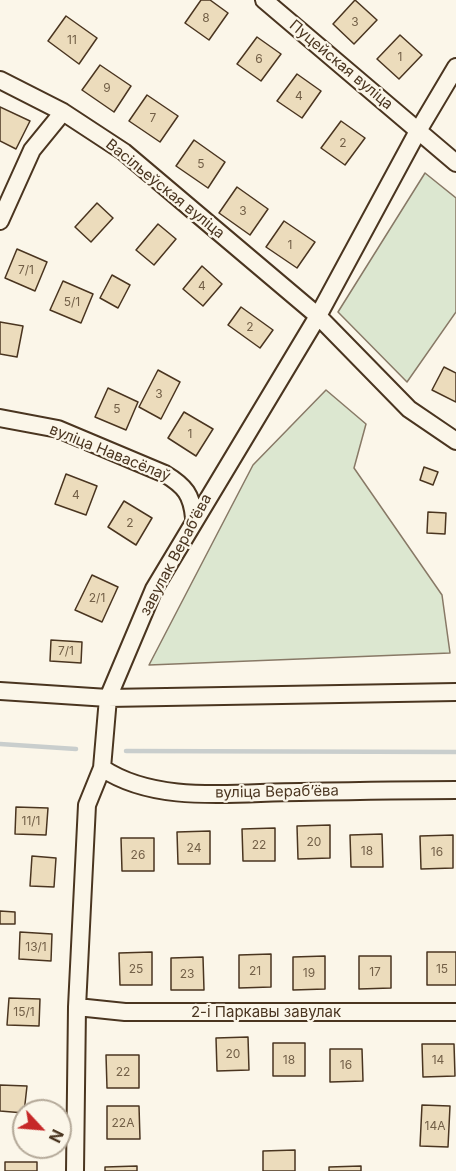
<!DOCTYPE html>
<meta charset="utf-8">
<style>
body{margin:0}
#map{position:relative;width:456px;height:1171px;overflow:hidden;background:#fbf6e9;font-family:Inter,sans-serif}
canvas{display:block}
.north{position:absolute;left:12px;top:1099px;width:60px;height:60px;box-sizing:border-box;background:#fbf6e9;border:2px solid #b4a999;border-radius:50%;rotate:116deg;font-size:16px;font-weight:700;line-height:24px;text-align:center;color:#4a3520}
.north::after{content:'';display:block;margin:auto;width:21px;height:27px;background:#c62828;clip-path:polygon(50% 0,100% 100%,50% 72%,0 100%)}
</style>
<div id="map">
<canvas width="456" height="1171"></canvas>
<div class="north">N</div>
</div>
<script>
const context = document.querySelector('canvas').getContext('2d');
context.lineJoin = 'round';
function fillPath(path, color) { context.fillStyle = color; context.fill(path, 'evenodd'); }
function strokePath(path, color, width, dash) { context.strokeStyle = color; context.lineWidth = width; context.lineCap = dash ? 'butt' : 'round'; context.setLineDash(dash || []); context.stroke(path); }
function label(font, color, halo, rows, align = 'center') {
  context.font = font + ' Inter,sans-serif'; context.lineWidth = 4.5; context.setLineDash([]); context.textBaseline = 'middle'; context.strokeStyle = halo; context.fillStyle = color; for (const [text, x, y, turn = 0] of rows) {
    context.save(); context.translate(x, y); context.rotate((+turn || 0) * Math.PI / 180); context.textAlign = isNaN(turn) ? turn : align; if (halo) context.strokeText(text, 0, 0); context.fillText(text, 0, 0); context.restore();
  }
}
const green = new Path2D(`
 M425 173 456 198V312L407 382 338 312Z
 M326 390 366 424 354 468 442 595 450 653 149 665 253 465Z`);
fillPath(green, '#dce7d0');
strokePath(green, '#887966', 1.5);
strokePath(new Path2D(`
 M0 744 76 749
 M126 751 456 752`), '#c9cecd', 4.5);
const building = new Path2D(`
 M201 0H210L228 13 209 40 185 23Z
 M355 0 377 20 354 44 333 24Z
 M66 16 97 38 79 64 48 41Z
 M400 35 422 55 399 79 377 59Z
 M257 37 281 54 261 81 237 64Z
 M100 65 131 86 114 112 82 90Z
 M297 74 321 91 302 118 277 101Z
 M147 95 178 116 160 142 129 121Z
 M0 107 30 121 16 149 0 141Z
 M341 121 365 138 345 165 321 148Z
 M194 140 225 162 208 188 176 166Z
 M237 187 268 209 250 235 219 213Z
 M97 203 113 218 91 242 75 227Z
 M284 221 315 242 297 268 266 247Z
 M158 224 176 239 154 265 136 250Z
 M17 249 47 262 35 291 5 278Z
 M202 266 222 284 203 306 183 289Z
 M112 275 130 285 118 308 100 298Z
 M63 281 93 294 81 323 50 310Z
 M241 307 273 330 260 348 228 325Z
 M0 322 23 326 17 357 0 354Z
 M444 367 456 373V402L432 390Z
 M158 370 180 382 161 419 139 407Z
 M108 388 138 402 126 430 95 417Z
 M184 412 213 429 196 456 168 438Z
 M424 467 438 472 433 485 420 480Z
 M66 474 97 486 86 515 55 504Z
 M124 501 152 518 136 545 108 527Z
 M428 512 446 513 445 534 427 533Z
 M92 575 118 587 102 622 75 610Z
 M51 640 82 642 81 663 50 661Z
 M16 807 48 808 46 835 15 834Z
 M330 825V858L298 859 297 826Z
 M275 828V861H243L242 829Z
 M210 831V864H178L177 832Z
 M382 834 383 867H351L350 835Z
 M453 835V868L421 869 420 836Z
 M121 838H154V871H122Z
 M32 856 56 858 54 887 30 886Z
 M0 911 15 912V924H0Z
 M20 932 52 934 51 961 19 959Z
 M152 952V985H120L119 953Z
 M427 952H456V985H427Z
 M271 954V987L239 988V955Z
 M325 956V989L293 990V957Z
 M359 956H391V988L359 989Z
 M203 957 204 990H171V958Z
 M9 998 40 999 39 1026 7 1025Z
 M248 1037 249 1070 217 1071 216 1038Z
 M273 1043H305V1076H273Z
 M422 1044H454L455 1076 423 1077Z
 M330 1049H362L363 1081 330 1082Z
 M106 1055H139V1088H107Z
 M0 1085 27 1086 24 1113 0 1111Z
 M422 1105 450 1106 448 1147 420 1146Z
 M107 1106H139L140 1139H107Z
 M295 1150V1171H263V1151Z
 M5 1162H37V1171H5Z
 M137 1166V1171H105V1167Z
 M361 1166V1171H329V1167Z`);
fillPath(building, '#ecdcbc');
strokePath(building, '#4a3520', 1.5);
const minor = new Path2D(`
 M264 0 456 163
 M0 80 63 112 124 152 318 316 409 409 456 441
 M0 221 32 150 63 112
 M0 418 58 429 165 474C185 486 192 495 194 518
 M0 691 108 698 456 692
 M102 768C157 805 237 792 300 792 352 791 404 790 456 790
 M77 1007 125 1012H456
 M75 1171 77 1007 87 805 102 768 108 698 154 589 318 316 418 131 456 67`);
strokePath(minor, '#4a3520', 20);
strokePath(minor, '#fbf6e9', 16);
label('12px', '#725f47', null, [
 ["8",206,18],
 ["3",355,22],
 ["11",72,40],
 ["1",400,57],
 ["6",259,59],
 ["9",107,88],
 ["4",299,96],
 ["7",153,118],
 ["2",343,143],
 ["5",201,164],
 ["3",243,211],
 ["1",290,245],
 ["7/1",26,270],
 ["4",202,286],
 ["5/1",72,302],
 ["2",250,327],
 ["3",159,394],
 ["5",117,409],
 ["1",190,434],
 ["4",76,495],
 ["2",130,523],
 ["2/1",97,598],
 ["7/1",66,651],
 ["11/1",31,821],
 ["20",314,842],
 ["22",259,845],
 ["24",194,848],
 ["18",367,851],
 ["16",437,852],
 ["26",138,855],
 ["13/1",36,947],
 ["25",136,969],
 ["15",442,969],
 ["21",255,971],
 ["17",375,972],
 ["19",309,973],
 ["23",187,974],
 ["15/1",24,1012],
 ["20",233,1054],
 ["18",289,1060],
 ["14",438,1060],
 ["16",346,1065],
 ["22",123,1072],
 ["22А",123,1123],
 ["14А",435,1126]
]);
label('15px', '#4a3520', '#fbf6e9', [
 ["Пуцейская вуліца",341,65,40],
 ["Васільеўская вуліца",165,189,39],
 ["вуліца Навасёлаў",110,453,22],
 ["завулак Верабʼёва",176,555,-62],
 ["вуліца Верабʼёва",277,792,-1],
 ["2-і Паркавы завулак",266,1012]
]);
</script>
